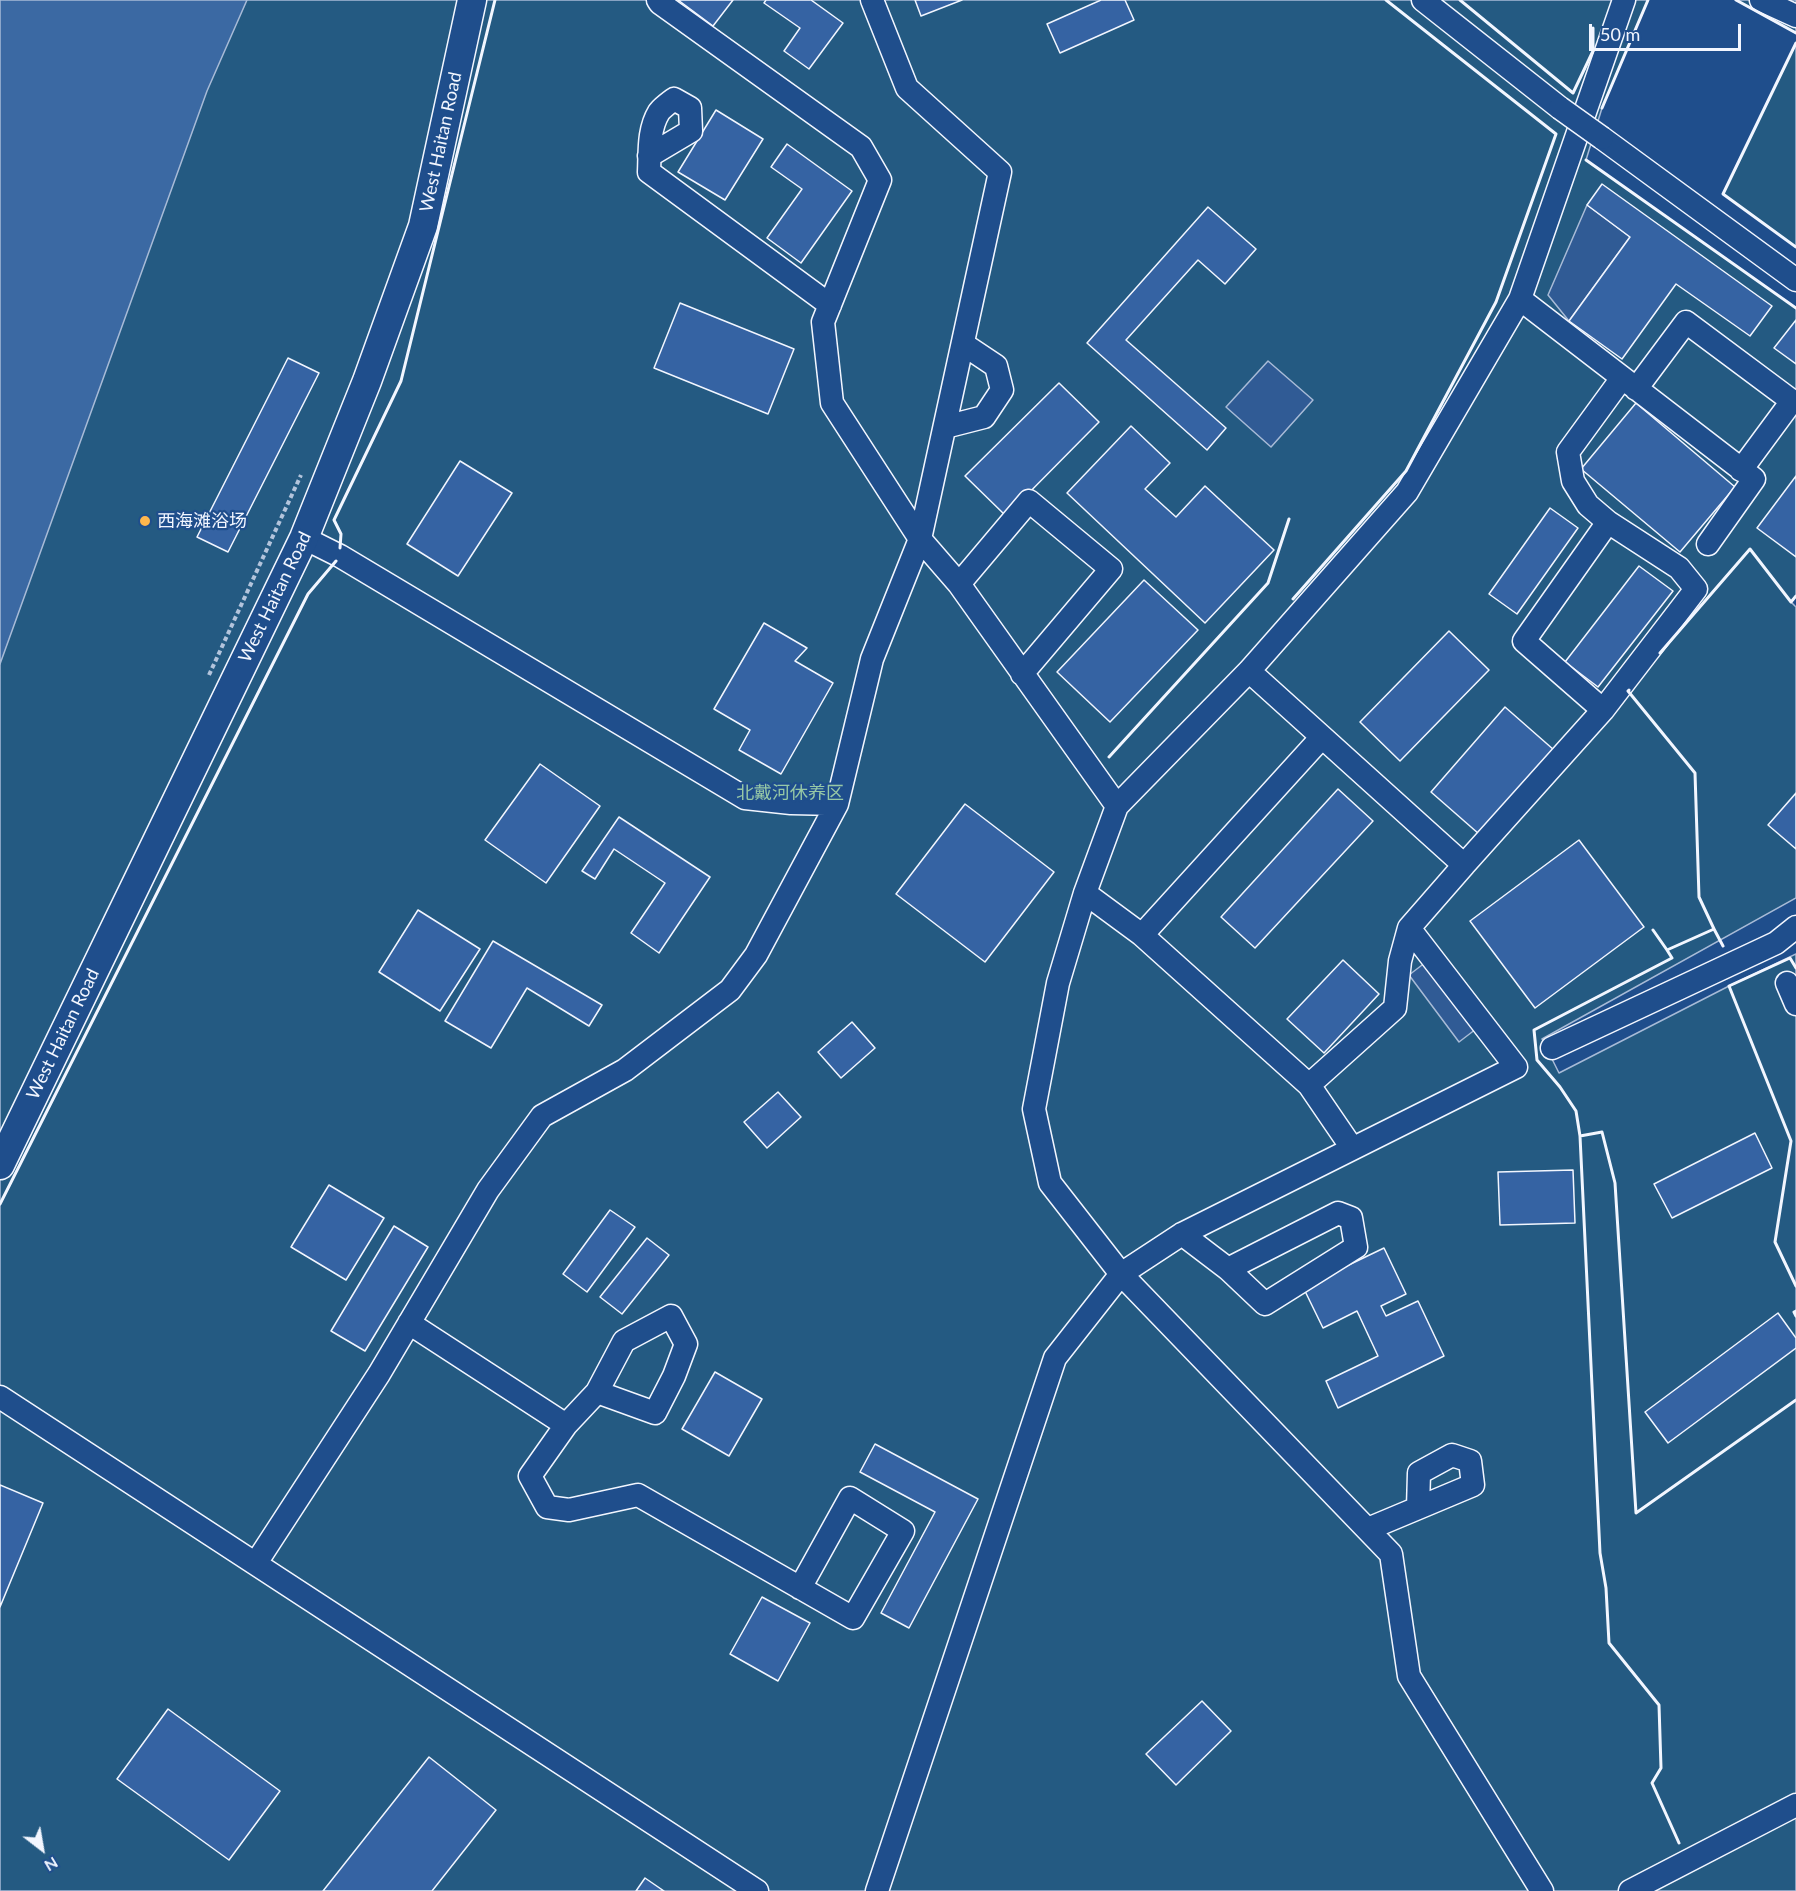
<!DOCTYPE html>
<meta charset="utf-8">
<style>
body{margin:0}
#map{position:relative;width:1796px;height:1891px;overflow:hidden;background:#1f4e8c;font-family:Lato,sans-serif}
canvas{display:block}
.north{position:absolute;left:12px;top:1819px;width:60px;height:60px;-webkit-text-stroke:4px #1f4e8c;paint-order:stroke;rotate:149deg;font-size:16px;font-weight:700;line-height:24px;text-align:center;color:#f2f6ff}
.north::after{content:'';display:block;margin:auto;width:21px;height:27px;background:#f2f6ff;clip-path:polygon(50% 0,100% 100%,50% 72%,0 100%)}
.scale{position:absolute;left:1589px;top:24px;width:152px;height:27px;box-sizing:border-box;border:3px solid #f2f6ff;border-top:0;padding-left:8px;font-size:18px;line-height:21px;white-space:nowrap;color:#f2f6ff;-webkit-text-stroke:4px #1f4e8c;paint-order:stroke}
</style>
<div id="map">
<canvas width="1796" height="1891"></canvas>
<div class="north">N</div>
<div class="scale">50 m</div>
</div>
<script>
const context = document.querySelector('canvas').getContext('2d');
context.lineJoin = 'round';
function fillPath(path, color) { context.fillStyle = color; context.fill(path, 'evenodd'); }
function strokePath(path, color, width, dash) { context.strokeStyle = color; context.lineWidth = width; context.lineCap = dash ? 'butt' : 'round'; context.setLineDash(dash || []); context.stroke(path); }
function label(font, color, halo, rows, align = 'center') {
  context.font = font + ' Lato,"Noto Sans SC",sans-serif'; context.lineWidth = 4.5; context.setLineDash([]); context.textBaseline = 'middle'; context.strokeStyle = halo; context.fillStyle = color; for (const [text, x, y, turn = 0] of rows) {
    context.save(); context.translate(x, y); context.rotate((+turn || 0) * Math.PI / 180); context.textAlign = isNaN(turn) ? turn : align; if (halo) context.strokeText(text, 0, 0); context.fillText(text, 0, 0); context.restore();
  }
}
const green = new Path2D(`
 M0 0H1648L1602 108 1586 160 1796 308V596L1791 602 1796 607V898L1542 1039 1559 1073 1729 986 1796 954V1891H0Z
 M1736 0H1796V33Z
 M1796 43V247L1723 194Z`);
fillPath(green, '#245a82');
strokePath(green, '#a8bbd7', 1.5);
const parking = new Path2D(`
 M1587 205 1630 237 1569 321 1548 295Z
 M1268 361 1313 400 1271 447 1226 407Z
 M1426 962 1476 1029 1459 1042 1409 975Z`);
fillPath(parking, '#305b95');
strokePath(parking, '#a8bbd7', 1.5);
const water = new Path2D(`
 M0 0H247L207 91 0 664Z`);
fillPath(water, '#3b69a3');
strokePath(water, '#a8bbd7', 1.5);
const building = new Path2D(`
 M678 0H733L713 26Z
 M766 0H811L843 23 809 69 784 51 800 28 764 3Z
 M915 0H962L921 16Z
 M1101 0H1125L1134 20 1060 53 1047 24Z
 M716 110 763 139 725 200 678 172Z
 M787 144 852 191 801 263 767 238 802 189 771 167Z
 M1602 184 1772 306 1750 336 1676 284 1622 359 1569 321 1630 237 1587 205Z
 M1208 207 1256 249 1225 284 1198 260 1126 340 1226 428 1207 450 1087 343Z
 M680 303 794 349 768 414 654 368Z
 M1796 320V364L1774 348Z
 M288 358 319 373 228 552 197 537Z
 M1059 383 1099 422 1006 516 965 476Z
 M1636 403 1735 487 1680 552 1581 469Z
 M1131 426 1170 463 1145 489 1176 517 1205 486 1274 550 1205 623 1067 493Z
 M460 461 512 493 458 576 407 544Z
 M1796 476V557L1757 528Z
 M1550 508 1578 528 1517 614 1489 594Z
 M1639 566 1673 591 1598 687 1565 662Z
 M1144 580 1198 630 1110 722 1057 672Z
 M764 623 807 648 795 661 833 683 781 774 739 750 750 730 714 709Z
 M1449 631 1489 670 1400 761 1360 722Z
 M1505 707 1554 750 1479 834 1431 792Z
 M540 764 600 806 546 883 485 840Z
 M1338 789 1373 821 1255 948 1221 917Z
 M1796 793V849L1768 825Z
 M965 804 1054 872 985 962 896 894Z
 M619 817 710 877 659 953 631 933 665 883 614 849 595 879 582 871Z
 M1579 840 1644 927 1535 1008 1470 921Z
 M418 910 480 949 440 1011 379 972Z
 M493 941 602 1005 589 1026 527 988 491 1048 445 1021Z
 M1343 960 1379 994 1324 1053 1287 1019Z
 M852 1022 875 1048 841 1078 818 1052Z
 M778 1092 801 1117 767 1148 744 1122Z
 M1755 1133 1772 1168 1672 1218 1654 1184Z
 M1573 1170 1575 1223 1500 1225 1498 1172Z
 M329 1185 384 1218 346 1280 291 1247Z
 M610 1210 635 1227 587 1292 563 1274Z
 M394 1226 428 1247 365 1351 331 1331Z
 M647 1238 669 1255 622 1314 600 1297Z
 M1384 1248 1406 1294 1381 1306 1386 1316 1418 1301 1444 1356 1338 1408 1326 1381 1378 1356 1357 1311 1323 1328 1303 1287Z
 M1778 1313 1796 1338V1348L1668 1443 1645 1412Z
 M715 1372 762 1399 729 1456 682 1429Z
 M875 1444 978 1499 909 1628 881 1613 935 1512 860 1472Z
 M0 1485 43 1503 0 1607Z
 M762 1597 810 1623 778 1681 730 1654Z
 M1202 1701 1231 1731 1176 1785 1146 1754Z
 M168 1709 280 1791 229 1860 117 1779Z
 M429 1757 496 1810 432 1891H323Z
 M645 1878 664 1891H636Z`);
fillPath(building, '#3563a3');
strokePath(building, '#f2f6ff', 1.5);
const minor = new Path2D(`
 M658 0 660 3 861 147 880 180 823 322 832 403 920 539 959 584 1117 806
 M1423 0 1560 108
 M1761 0 1796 16
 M1602 138 1796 280
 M649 156 691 131 690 108 674 99C669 103 663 107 659 112 648 130 650 152 649 172L830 305
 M1520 299 1754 479 1708 544
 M1636 389 1686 322 1792 401 1741 470
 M945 427 984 417 1002 390 996 366 963 344
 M1608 522 1588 505 1573 481 1568 452 1622 378
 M304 538 340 556 745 798 791 803 837 804
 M959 584 1029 501 1111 569 1022 674
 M1464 865 1603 710 1696 589 1679 568 1608 522 1524 641 1603 710
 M1085 893 1142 935 1309 1085 1352 1148
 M1142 935 1322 737
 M1787 983 1796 1004
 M1552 1048 1776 943 1796 927
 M1309 1085 1395 1008 1400 961 1409 928
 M1182 1234 1228 1269 1265 1304 1356 1247 1351 1218 1338 1213 1228 1269
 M409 1323 566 1425
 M597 1392 624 1341 671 1316 686 1344 674 1376 655 1413 597 1392 566 1425 530 1476 547 1507 569 1510 638 1495 853 1618 903 1531 850 1498 800 1588
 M0 1397 757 1891
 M1368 1529 1473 1485 1470 1461 1452 1455 1419 1473 1418 1508
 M256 1563 379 1374 488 1190 542 1116 625 1070 730 990 756 955 837 804 872 659 920 539 1000 172 907 88 872 0
 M877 1891 1055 1358 1121 1274 1182 1234 1516 1067 1409 928 1464 865 1249 671
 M1542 1891 1409 1676 1391 1554 1121 1274 1050 1183 1034 1109 1058 983 1085 893 1117 806 1249 671 1407 492 1520 299 1624 0
 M1630 1891 1796 1805`);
const major = new Path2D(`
 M0 1165 304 538 367 381 423 226 472 0`);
strokePath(minor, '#f2f6ff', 25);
strokePath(major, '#f2f6ff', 31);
strokePath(new Path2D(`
 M209 675 301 475`), '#b3c4dc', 4, [4.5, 3]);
strokePath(minor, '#1f4e8c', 22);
strokePath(major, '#1f4e8c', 28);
const minorBridge = new Path2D(`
 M1560 108 1602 138`);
strokePath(minorBridge, '#f2f6ff', 25, []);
strokePath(minorBridge, '#1f4e8c', 22);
strokePath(new Path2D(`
 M1460 0 1573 93 1593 51V28
 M1736 0 1796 33
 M1796 43 1723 194 1796 247
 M1602 108 1648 0
 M1586 160 1796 308
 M340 548 341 534 334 520 401 381 495 0
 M1293 599 1406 471 1496 302 1556 134 1386 0
 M1660 653 1750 549 1791 602 1796 596
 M1629 690 1628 691 1695 773 1699 897 1714 929 1667 950 1672 958 1534 1030 1537 1060 1560 1087 1576 1111 1580 1136 1602 1132 1615 1183 1636 1513 1796 1400
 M1109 757 1268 583 1289 519
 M1714 929 1723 946
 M1653 930 1667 950
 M1796 968 1790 958 1729 986 1791 1141 1775 1242 1796 1286
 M1580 1136 1600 1553 1606 1588 1609 1643 1659 1705 1661 1768 1652 1783 1679 1843
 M0 1204 308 594 336 561
 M1796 1311 1794 1312 1796 1316`), '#f2f6ff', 3);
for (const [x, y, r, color] of [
 [145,521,6,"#ffb74d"]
]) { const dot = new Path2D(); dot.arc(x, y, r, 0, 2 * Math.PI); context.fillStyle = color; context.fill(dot); strokePath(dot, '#1f4e8c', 2); }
label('18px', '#f2f6ff', '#1f4e8c', [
 ["West Haitan Road",441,142,-78],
 ["West Haitan Road",275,597,-64],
 ["West Haitan Road",63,1034,-64]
]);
label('18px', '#f2f6ff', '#1f4e8c', [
 ["西海滩浴场",157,521]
], 'left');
label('18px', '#97c8a6', '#1f4e8c', [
 ["北戴河休养区",790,793]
]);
</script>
